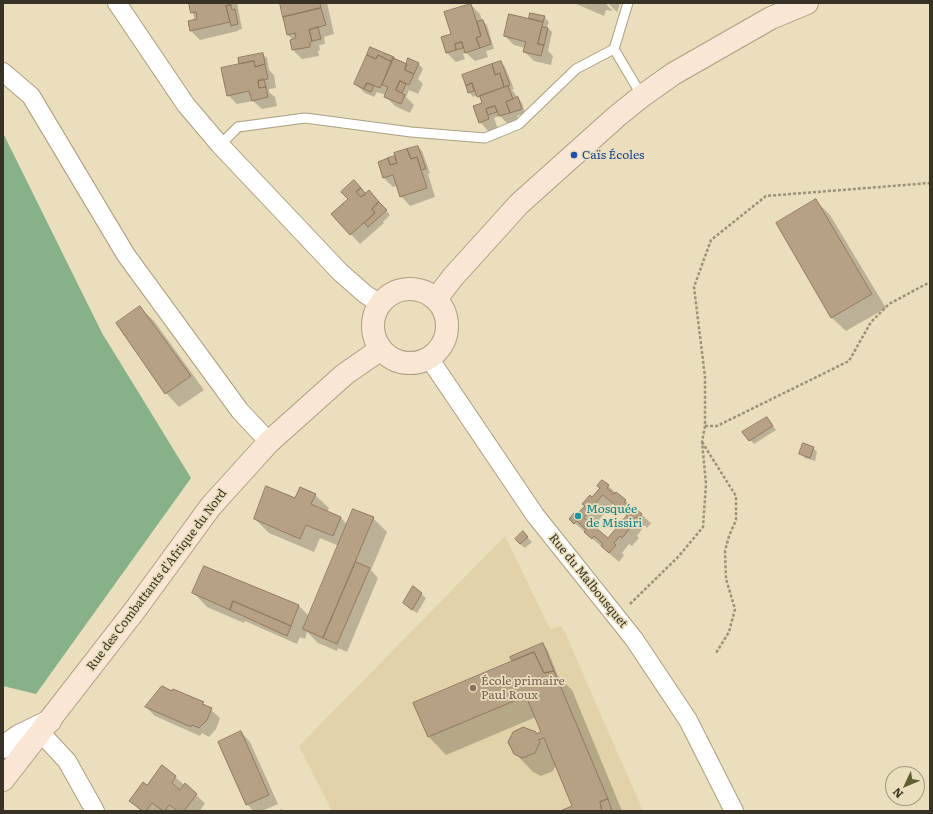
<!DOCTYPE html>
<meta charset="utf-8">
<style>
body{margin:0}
#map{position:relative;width:933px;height:814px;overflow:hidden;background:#eadebc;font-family:Literata,serif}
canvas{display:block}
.frame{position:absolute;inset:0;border:4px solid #373225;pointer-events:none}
.north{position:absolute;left:885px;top:766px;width:40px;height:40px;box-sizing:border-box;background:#eadebc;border:1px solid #a29980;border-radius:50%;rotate:226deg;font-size:11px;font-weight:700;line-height:16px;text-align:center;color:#373225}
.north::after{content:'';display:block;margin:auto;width:14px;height:18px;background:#5e612f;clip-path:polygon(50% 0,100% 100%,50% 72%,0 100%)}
</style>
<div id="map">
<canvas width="933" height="814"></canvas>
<div class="frame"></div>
<div class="north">N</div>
</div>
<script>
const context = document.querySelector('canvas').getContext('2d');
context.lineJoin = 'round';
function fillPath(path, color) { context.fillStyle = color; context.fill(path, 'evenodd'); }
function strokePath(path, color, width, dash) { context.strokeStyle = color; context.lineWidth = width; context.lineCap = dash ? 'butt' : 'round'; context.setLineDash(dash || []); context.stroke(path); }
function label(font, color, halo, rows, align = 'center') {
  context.font = font + ' Literata,serif'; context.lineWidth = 3.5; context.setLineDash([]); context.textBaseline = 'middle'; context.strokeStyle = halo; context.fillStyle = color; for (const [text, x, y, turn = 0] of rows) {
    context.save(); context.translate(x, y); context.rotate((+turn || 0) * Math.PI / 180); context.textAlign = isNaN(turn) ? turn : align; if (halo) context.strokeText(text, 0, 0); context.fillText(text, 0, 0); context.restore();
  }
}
fillPath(new Path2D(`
 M505 536 550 629 562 626 643 811H332L299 746Z`), '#e1d2a9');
fillPath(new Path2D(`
 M3 133 102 333 191 478 36 694 3 686Z`), '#86b189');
fillPath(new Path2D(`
 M190 3H237L242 29 238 30V31L200 40 191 31 195 21Z
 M281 3H327L334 34 324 37 325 44 319 45 320 50 318 51 319 56 302 59 293 50V40L288 35Z
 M574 3H605L613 11 606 10 604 16Z
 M608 3H620L617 12Z
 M471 5 480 14 482 21 487 25 494 49 486 51 488 57 475 61 466 53 463 54 465 59 456 62 447 53 442 38 452 35Z
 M544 17 549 22 547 27 552 32 548 51 553 56 551 65 534 61 524 51 525 48 514 45 505 36 532 20 530 18Z
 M262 54 267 58 269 70 274 75 276 88 269 89V92L275 97 277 106 262 109 253 101 237 104 228 95 240 65V59Z
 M393 57 407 65 409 60 419 64 423 69 418 79 423 84 418 94 409 90 406 97 414 105 410 113 395 106 385 96 386 95 377 92 374 97 365 93 355 84Z
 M501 62 505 67 514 89 512 90 522 103 525 113 517 116 519 122 509 125 500 116 494 118 498 129 489 132 480 122 484 103 477 95 473 97 469 92 463 76Z
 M418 147 422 151 430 173 428 174 435 197 410 206 401 196 398 185 393 187 384 178Z
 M366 194 378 201 390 215 383 222 384 223 360 244 332 214 350 199Z
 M816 201 830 215 886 308 846 331 832 318 777 223Z
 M140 308 154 321 204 390 179 407 166 393Z
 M767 418 776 430 754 444 750 440Z
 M813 448 817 452 815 461 805 458 801 454Z
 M608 486 651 523 647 528 645 525 637 536 639 538 632 546 629 544 622 553 624 555 619 562 570 519 576 517 592 498ZM613 503 628 516 608 540 593 527Z
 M315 495 329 508 327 512 341 518 348 525 373 518 387 532 371 570 378 578 347 652 338 648 337 651 318 643 307 632 305 639 300 637 297 644 245 621 244 623 207 607 194 593 298 605 310 617 339 546 320 538 314 552 269 533 255 519 295 499Z
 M527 537 532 542 525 548 520 544Z
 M414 588 426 598 417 613 409 608Z
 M542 644 547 649 558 676 572 690 622 811H562L573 806 556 764 553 771 541 776 533 772 515 753 535 733 538 735 543 733 536 717 446 755 429 737 513 662 511 657Z
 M174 690 203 703 220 718 216 729 209 737 202 733 200 736 155 716 146 707 173 692Z
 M241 732 250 742 278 804 262 811H253L247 804Z
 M175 777 205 803 200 811H141L130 801 147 786Z
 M282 809 284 811H277Z`), '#0003');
const building = new Path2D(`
 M189 3H230L231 5 226 6 230 22 190 31 188 21 197 19 196 12 191 13Z
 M280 3H320L321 8 283 17Z
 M471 4 481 36 476 38 480 48 465 53 462 42 455 44 456 50 446 53 441 37 451 34 444 12Z
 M231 5 232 10 235 9 238 24 231 26 226 6Z
 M321 8 326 25 309 30 312 41 310 42V47L292 50 290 40 296 38 295 33 287 35 283 17Z
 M530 13 545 16 543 22 529 18Z
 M509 14 543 22 538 44 544 45 541 56 523 52 526 42 504 36Z
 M483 20 491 44 480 48 476 38 481 36 477 22Z
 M318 27 321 39 312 41 309 30Z
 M542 27 548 28 544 45 538 44Z
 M462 42 463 48 456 50 455 44Z
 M370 47 394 57 392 62 378 55 376 59 367 55Z
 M263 53 265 64 255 67 254 61 239 64 238 58Z
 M367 55 376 59 378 55 392 62 380 88 367 83 364 89 354 84Z
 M393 58 407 64 405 70 414 74 409 85 400 81 396 90 405 95 401 104 384 97 388 87 382 85Z
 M408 58 419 63 414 74 405 70Z
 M254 61 255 67 265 64 268 79 258 81 259 88 266 87 268 97 252 101 249 91 227 96 221 68Z
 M501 61 510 85 504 87 500 73 495 75 492 64Z
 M492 64 495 75 500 73 504 87 477 97 472 83 466 86 462 75Z
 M264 79 266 87 259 88 258 81Z
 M400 81 406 84 402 93 396 90Z
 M367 83 374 86 371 92 364 89Z
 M472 83 474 91 468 93 466 86Z
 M508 86 513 99 506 102 510 113 499 116 495 106 486 109 489 119 479 123 473 106 482 103 480 96Z
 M518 97 522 109 510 113 506 102Z
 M495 106 497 112 488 115 486 109Z
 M418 146 426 169 421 170 417 157 411 159 407 149Z
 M407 149 411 159 417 157 427 188 400 197 393 175 383 178 378 162 388 158 390 165 397 163 394 153Z
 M395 156 397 163 390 165 388 158Z
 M354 180 361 188 356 192 361 197 369 190 379 202 372 209 375 213 350 235 331 214 348 199 341 192Z
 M361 188 366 194 361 197 356 192Z
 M816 199 872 294 831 318 776 223Z
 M379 202 387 210 368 227 364 223 375 213 372 209Z
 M140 306 191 376 165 394 116 323Z
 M767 417 773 426 749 441 742 432Z
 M803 443 814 447 810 458 799 454Z
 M602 480 609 485 607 488 614 494 616 492 626 500 624 502 633 510 635 508 642 514 638 519 636 517 628 526 630 528 622 538 620 536 614 543 616 545 609 553 601 546 603 544 594 536 592 539 584 532 586 530 577 521 574 524 569 519 574 513 576 515 585 506 582 504 590 495 592 497 600 488 597 486ZM603 495 627 515 608 538 584 518Z
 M266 486 295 498 300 487 316 494 311 504 341 517 333 536 306 525 300 539 254 519Z
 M353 509 374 517 323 638 303 629Z
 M523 531 528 537 520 544 515 539Z
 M356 562 370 568 337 644 323 638Z
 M204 566 299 605 291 626 233 601 230 610 192 593Z
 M413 586 422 593 412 610 403 603Z
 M233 601 291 626 287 636 230 610Z
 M543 643 554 671 544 673 534 652 512 661 510 657Z
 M534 652 544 673 554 671 608 799 600 802 602 811H560L572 806 544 738 538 740 540 742 535 753 522 758 514 754 508 742 513 732 523 727 536 732V734L541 732 526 696 428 737 413 703Z
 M162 686 172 691 173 689 204 702 202 704 212 708 207 720 199 728 192 725 191 727 145 707Z
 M241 731 269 795 246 805 218 742Z
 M162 765 176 776 172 783 180 790 185 783 197 794 184 811H178L169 805 165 811H163L152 803 146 811H143L129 801 143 782 147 785Z
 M608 799 612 811H602L600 802Z`);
fillPath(building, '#b6a185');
strokePath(building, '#8f7a60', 1);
const service = new Path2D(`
 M614 49 628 3
 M220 145 238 127 305 118 411 132 485 138 519 124 576 69 614 49 642 96`);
const minor = new Path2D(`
 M117 3 186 105 220 145 340 272 365 294 380 304
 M3 72 31 96 126 255 240 411 269 442
 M429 358 535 515 634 639 688 720 734 811
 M41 733 67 761 95 811`);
const tertiary = new Path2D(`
 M3 747 19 736 50 721`);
const secondary = new Path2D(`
 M373 326a37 37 0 1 1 74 0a37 37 0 1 1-74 0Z
 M436 299 453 277 519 204 616 117 642 96 673 74 771 18 807 3
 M3 780 135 610 211 506 269 442 345 374 381 349`);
strokePath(service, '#ab9f80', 11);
strokePath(minor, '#ab9f80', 20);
strokePath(tertiary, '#ab9f80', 24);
strokePath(secondary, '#ab9f80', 24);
strokePath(new Path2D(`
 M705 426H717L849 361 871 322 889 304 930 282
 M702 442 736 496V520L729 536 725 551 726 579 735 609 729 632 716 653
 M630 604 679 556 703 527 706 484 702 442 705 426V377L694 287 711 240 766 196 930 183`), '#9b9279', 2.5, [3, 2]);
strokePath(service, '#fff', 9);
strokePath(minor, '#fff', 18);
strokePath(tertiary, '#fff', 22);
strokePath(secondary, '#f9e6d5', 22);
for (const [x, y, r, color] of [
 [574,155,4,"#1a4fb4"],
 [578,516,4,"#0f9aa8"],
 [473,688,4,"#8d6e63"]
]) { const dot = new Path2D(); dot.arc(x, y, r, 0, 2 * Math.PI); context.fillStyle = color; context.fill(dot); strokePath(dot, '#eadebc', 1.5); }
label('12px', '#164399', '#eadebc', [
 ["Caïs Écoles",582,155]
], 'left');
label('12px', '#0d838f', '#eadebc', [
 ["Mosquée",586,509],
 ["de Missiri",586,523]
], 'left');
label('12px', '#373225', '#eadebc', [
 ["Rue des Combattants d'Afrique du Nord",157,580,-53],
 ["Rue du Malbousquet",588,581,51]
]);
label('12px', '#785e54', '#eadebc', [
 ["École primaire",481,681],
 ["Paul Roux",481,695]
], 'left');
</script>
